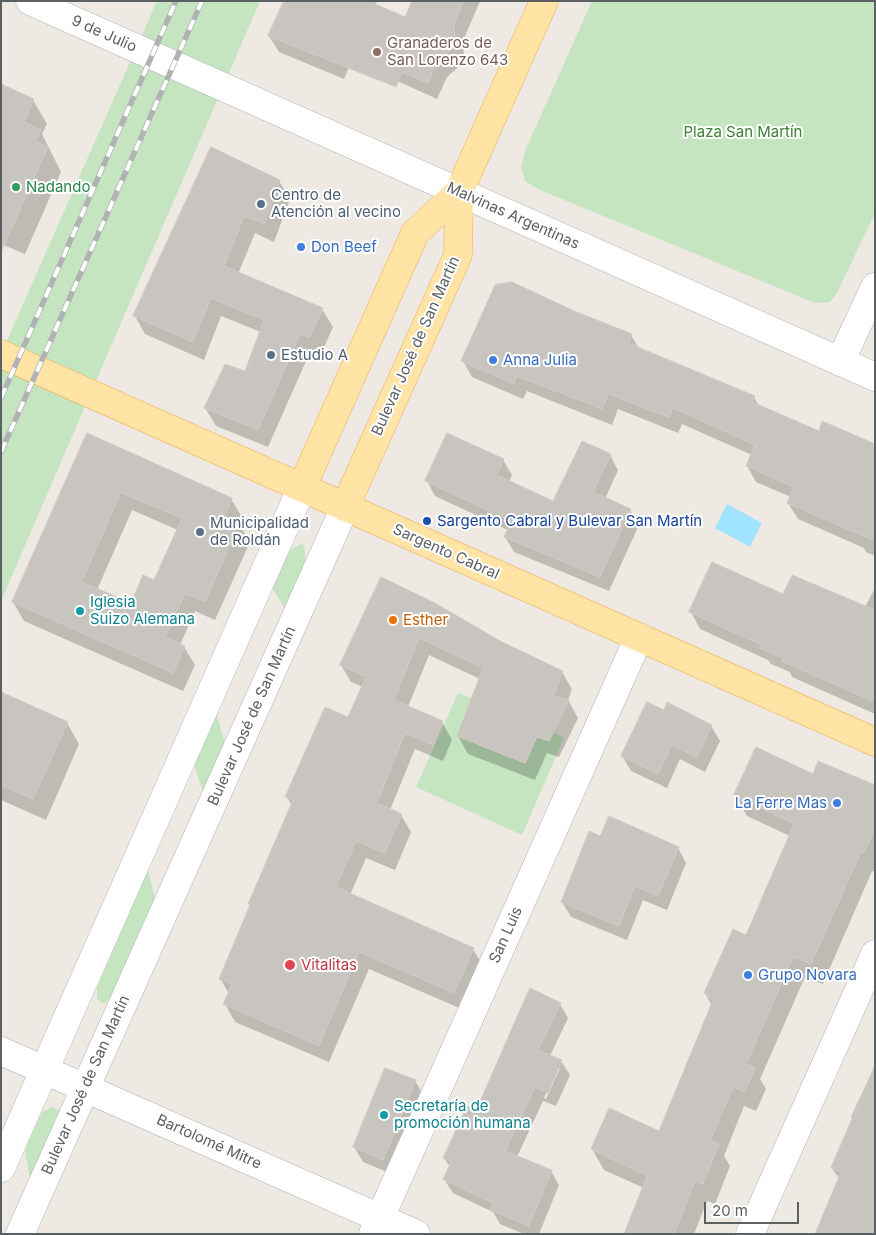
<!DOCTYPE html>
<meta charset="utf-8">
<style>
body{margin:0}
#map{position:relative;width:876px;height:1235px;overflow:hidden;background:#eee9e2;font-family:Inter,sans-serif}
canvas{display:block}
.frame{position:absolute;inset:0;border:2px solid #5b6063;pointer-events:none}
.scale{position:absolute;left:704px;top:1202px;width:95px;height:22px;box-sizing:border-box;border:2px solid #5b6063;border-top:0;padding-left:6px;font-size:15px;line-height:18px;white-space:nowrap;color:#5b6063;-webkit-text-stroke:4px #fff;paint-order:stroke}
</style>
<div id="map">
<canvas width="876" height="1235"></canvas>
<div class="frame"></div>
<div class="scale">20 m</div>
</div>
<script>
const context = document.querySelector('canvas').getContext('2d');
context.lineJoin = 'round';
function fillPath(path, color) { context.fillStyle = color; context.fill(path, 'evenodd'); }
function strokePath(path, color, width, dash) { context.strokeStyle = color; context.lineWidth = width; context.lineCap = dash ? 'butt' : 'round'; context.setLineDash(dash || []); context.stroke(path); }
function label(font, color, halo, rows, align = 'center') {
  context.font = font + ' Inter,sans-serif'; context.lineWidth = 4; context.setLineDash([]); context.textBaseline = 'middle'; context.strokeStyle = halo; context.fillStyle = color; for (const [text, x, y, turn = 0] of rows) {
    context.save(); context.translate(x, y); context.rotate((+turn || 0) * Math.PI / 180); context.textAlign = isNaN(turn) ? turn : align; if (halo) context.strokeText(text, 0, 0); context.fillText(text, 0, 0); context.restore();
  }
}
fillPath(new Path2D(`
 M157 1H260L1 601V354Z
 M592 1H875V213L837 293 830 302 815 303 540 190 525 181 521 168 525 151Z
 M303 544C311 564 294 590 285 609L271 586C279 568 283 549 303 544Z
 M458 693 493 705 477 745 525 763 537 737 553 732 564 738 522 835 416 787Z
 M216 713 225 744 203 792 194 764Z
 M148 870 155 900 112 995 104 1004 97 999V988Z
 M52 1107 61 1111 31 1186 25 1150 42 1112Z`), '#c4e5bf');
fillPath(new Path2D(`
 M727 504 762 523 750 547 715 528Z`), '#a1e4ff');
fillPath(new Path2D(`
 M286 1H377L344 79 279 52 269 36Z
 M413 1H480L463 41 464 56 461 65 447 77 437 99 395 80Z
 M1 86 33 100 47 124 42 134 61 172 25 254 1 244Z
 M279 181 290 199 274 242 255 233 238 274 322 309 333 327 320 356 310 352 268 447 216 426 205 408 245 372 261 332 221 316 204 360 145 334 135 316Z
 M574 312 631 335 639 349 754 397 759 406 820 432 875 445V556L866 552 864 548 798 519 788 503 791 497 756 482 747 466 752 455 682 424 678 433 618 409 612 425 527 391 523 399 472 377 463 361Z
 M87 435 231 499 242 517 239 524 250 542 215 620 195 611 180 645 184 647 195 665 183 691 24 621 13 602ZM132 510 178 530 155 581 131 605 97 590Z
 M610 455 618 470 605 499 630 510 639 525 609 591 514 552 505 537 508 530 435 496 427 481 503 460 512 475 509 482 554 503Z
 M382 579 501 643 562 672 572 689 568 700 578 718 559 757 547 753 535 780 468 754 458 736 480 679 429 655 408 707 442 722 452 740 443 761 415 749 390 810 401 815 411 832 395 870 366 858 350 895 473 949 483 966 464 1010 369 969 329 1062 235 1022 225 1004 229 994 220 978 292 806 287 797 349 719 363 687 351 682 341 665Z
 M875 588V714L792 677 790 672 771 664 768 660 700 629 691 612 784 596 865 607Z
 M1 694 67 723 79 744 46 820 1 800Z
 M664 712 711 726 720 741 705 772 680 759 667 788 631 771 622 756Z
 M814 775 875 787V872L872 871 823 984 805 977 760 1079 766 1089 756 1111 744 1106 724 1156 730 1166 715 1204 707 1201 694 1234H625L644 1188 604 1170 592 1149 660 1132 712 1006 705 993 747 937 790 836 747 816 735 795Z
 M600 838 678 848 686 863 667 910 643 900 627 940 571 917 562 902Z
 M560 1004 568 1018 550 1056 561 1061 570 1075 556 1106 543 1101 517 1157 551 1171 559 1185 539 1234H524L500 1224 493 1212 453 1193 444 1179 450 1167 444 1158 477 1111ZM557 1068H560L546 1099 544 1098Z
 M875 1065V1234L832 1168 853 1120 851 1117Z
 M415 1081 424 1096 392 1174 363 1162 354 1147Z`), '#0003');
const building = new Path2D(`
 M284 1H368L405 17 412 1H463L454 24 455 39 452 49 438 60 428 83 402 72 396 87 268 36Z
 M1 84 34 99 24 122 41 130 36 141 48 147 1 252Z
 M211 147 280 180 264 224 244 216 224 266 323 308 309 338 300 334 258 430 204 408 225 364 245 371 264 320 211 298 193 342 133 316Z
 M512 282 574 311 632 334 628 343 755 396 752 402 819 431 822 421 875 444V541L787 503 794 487 746 466 755 445 673 408 669 417 608 394 602 409 517 376 514 384 461 361 495 285Z
 M87 433 232 498 225 516 240 523 205 602 185 593 165 637 185 646 173 673 12 602ZM121 493 182 518 154 580 143 575 131 603 82 582Z
 M447 433 504 459 497 475 553 501 582 441 611 454 593 492 631 509 600 577 504 537 511 521 425 481Z
 M712 562 783 594 792 575 875 610V702L781 661 783 658 760 648 762 645 689 612Z
 M381 577 433 602 502 642 563 671 553 696 569 700 549 741 537 737 525 763 457 736 483 668 419 638 394 700 443 721 433 745 405 733 377 803 402 814 385 853 356 841 336 887 474 948 454 993 359 952 319 1046 223 1004 232 984 219 979 250 905 248 904 293 800 285 797 325 707 348 717 366 677 340 665Z
 M1 692 68 722 33 799 1 785Z
 M647 702 664 710 667 702 712 725 697 757 672 745 658 774 621 756Z
 M756 747 813 774 818 761 875 785V828L864 853 861 852 811 964 793 957 746 1064 755 1068 745 1092 733 1087 710 1141 719 1144 703 1184 695 1181 674 1234H624L647 1176 591 1149 609 1108 659 1131 713 1000 704 993 733 929 746 935 794 824 734 795Z
 M609 816 679 847 658 896 635 886 619 926 561 902 589 831 600 836Z
 M530 988 561 1003 538 1050 562 1060 548 1093 535 1087 505 1151 552 1170 529 1226 490 1210 493 1203 443 1179 451 1162 443 1158 467 1106 476 1110Z
 M875 1066V1234H815L841 1172 831 1168Z
 M385 1068 416 1080 383 1160 353 1147Z`);
fillPath(building, '#c8c4bf');
strokePath(building, '#d2cac1', 1);
const minor = new Path2D(`
 M30 1 875 377
 M840 362 875 287
 M1 1051 416 1234
 M1 1168 302 487
 M20 1234 345 507
 M373 1234 639 637
 M750 1234 875 954`);
const major = new Path2D(`
 M1 354 875 742
 M302 487 415 233 459 192 544 1
 M345 507 458 255 459 192`);
strokePath(minor, '#b0b4b8', 29);
strokePath(major, '#f1b058', 29);
strokePath(minor, '#fff', 28);
strokePath(major, '#ffe4a6', 28);
const rail = new Path2D(`
 M1 398 176 1
 M1 452 202 1`);
strokePath(rail, '#b1b2b3', 5.5);
strokePath(rail, '#fff', 4, [11]);
for (const [x, y, r, color] of [
 [377,52,5,"#8d6e63"],
 [16,187,5,"#2e9e5b"],
 [261,204,5,"#5c6f8a"],
 [301,247,5,"#3f7fe0"],
 [271,355,5,"#5c6f8a"],
 [493,360,5,"#3f7fe0"],
 [427,521,5,"#1a4fb4"],
 [200,532,5,"#5c6f8a"],
 [80,611,5,"#0f9aa8"],
 [393,620,5,"#e8710a"],
 [837,803,5,"#3f7fe0"],
 [290,965,6,"#e0444e"],
 [748,975,5,"#3f7fe0"],
 [384,1115,5,"#0f9aa8"]
]) { const dot = new Path2D(); dot.arc(x, y, r, 0, 2 * Math.PI); context.fillStyle = color; context.fill(dot); strokePath(dot, '#fff', 2); }
label('15px', '#5b6063', '#fff', [
 ["9 de Julio",104,34,24],
 ["Malvinas Argentinas",513,216,24],
 ["Bulevar José de San Martín",416,346,-66],
 ["Sargento Cabral",446,552,24],
 ["Bulevar José de San Martín",252,716,-66],
 ["San Luis",506,935,-66],
 ["Bulevar José de San Martín",86,1085,-66],
 ["Bartolomé Mitre",209,1142,24]
]);
label('15px', '#785e54', '#fff', [
 ["Granaderos de",387,43],
 ["San Lorenzo 643",387,60]
], 'left');
label('15px', '#3c8133', '#fff', [
 ["Plaza San Martín",743,132]
]);
label('15px', '#27864d', '#fff', [
 ["Nadando",26,187]
], 'left');
label('15px', '#4e5e75', '#fff', [
 ["Centro de",271,195],
 ["Atención al vecino",271,212],
 ["Estudio A",281,355],
 ["Municipalidad",210,523],
 ["de Roldán",210,540]
], 'left');
label('15px', '#366cbe', '#fff', [
 ["Don Beef",311,247],
 ["Anna Julia",503,360],
 ["La Ferre Mas",827,803,"right"],
 ["Grupo Novara",758,975]
], 'left');
label('15px', '#164399', '#fff', [
 ["Sargento Cabral y Bulevar San Martín",437,521]
], 'left');
label('15px', '#0d838f', '#fff', [
 ["Iglesia",90,602],
 ["Suizo Alemana",90,619],
 ["Secretaría de",394,1106],
 ["promoción humana",394,1123]
], 'left');
label('15px', '#c56008', '#fff', [
 ["Esther",403,620]
], 'left');
label('15px', '#be3a42', '#fff', [
 ["Vitalitas",301,965]
], 'left');
</script>
